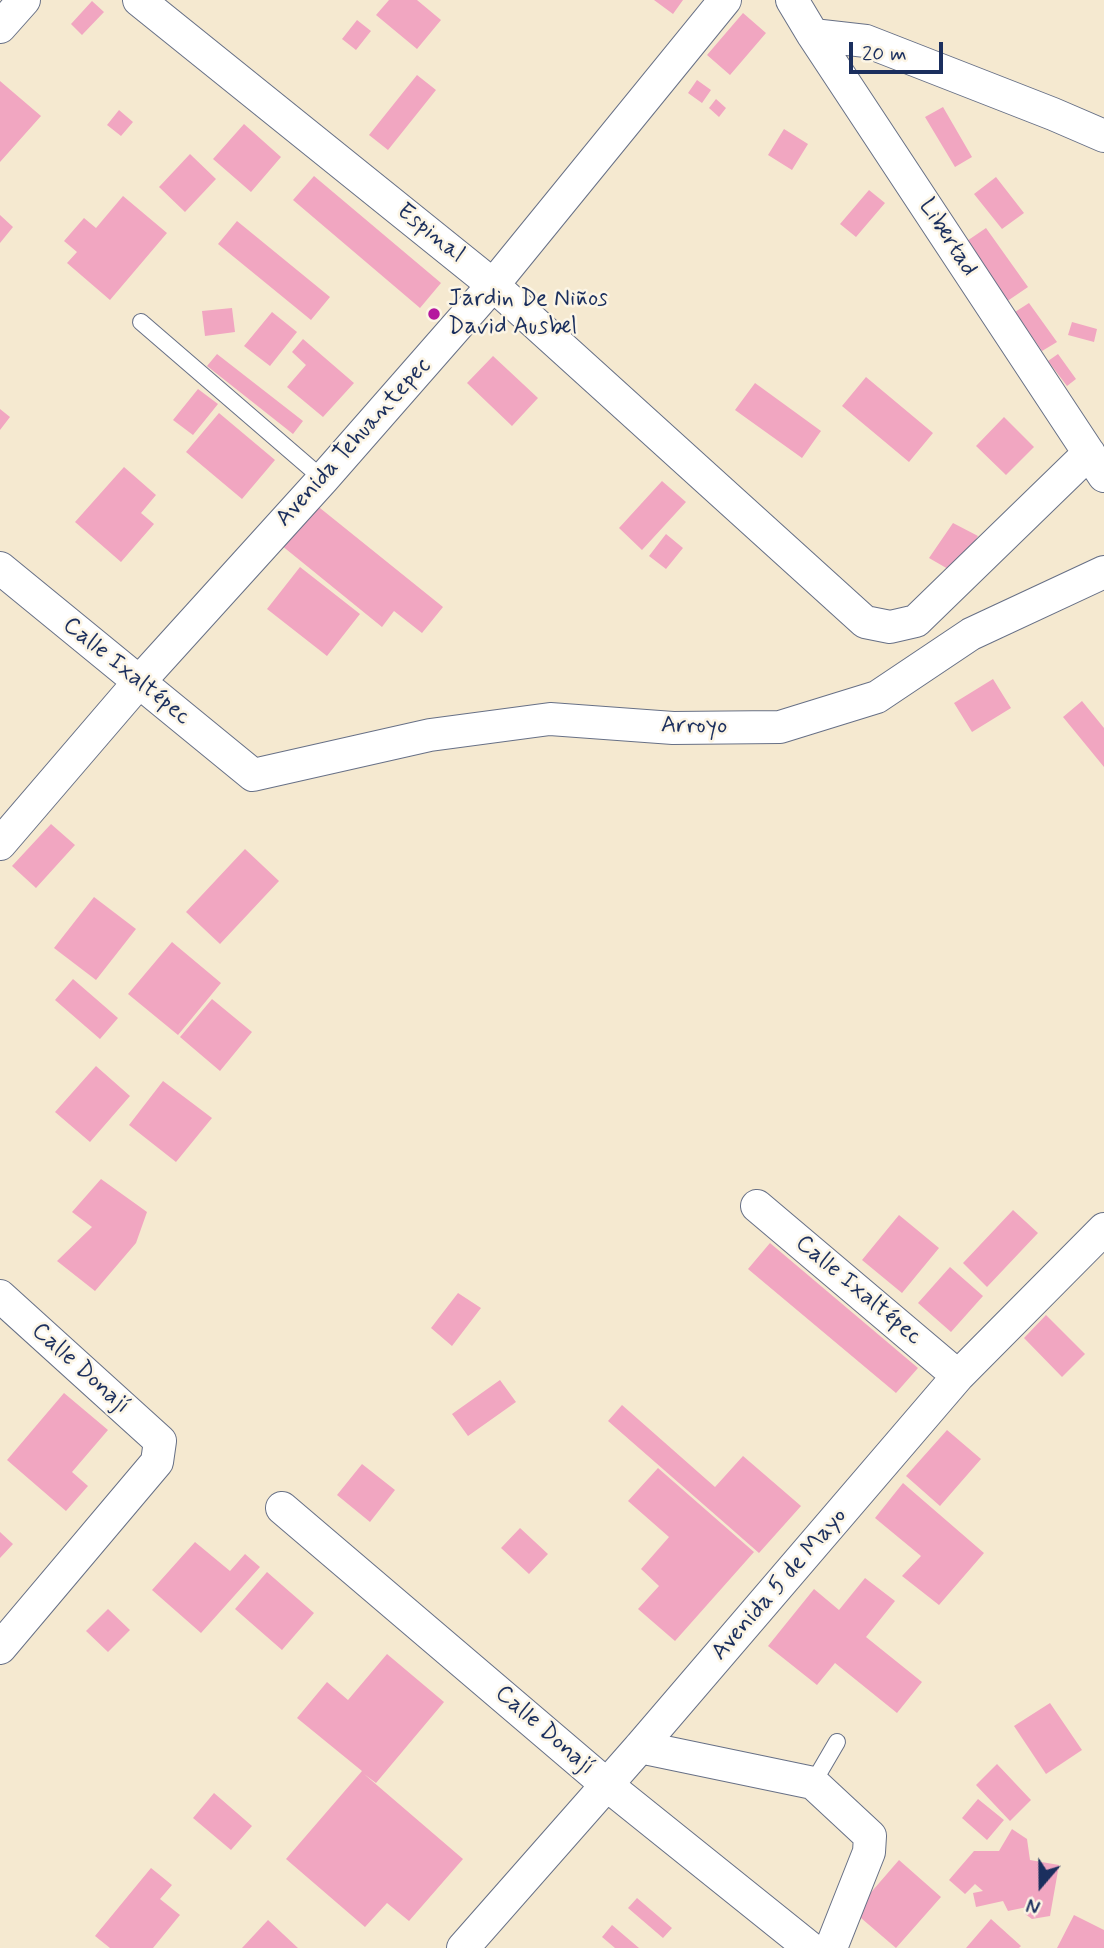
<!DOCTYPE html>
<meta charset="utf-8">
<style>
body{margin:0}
#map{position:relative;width:1104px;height:1948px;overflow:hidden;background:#f5e9d0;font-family:Mynerve,sans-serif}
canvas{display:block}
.north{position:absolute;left:1006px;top:1850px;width:70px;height:70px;-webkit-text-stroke:5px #fcf5e5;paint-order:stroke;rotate:200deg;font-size:19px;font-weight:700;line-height:28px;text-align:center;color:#1b2f5e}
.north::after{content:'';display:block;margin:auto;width:24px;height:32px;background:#1b2f5e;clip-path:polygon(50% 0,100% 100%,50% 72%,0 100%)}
.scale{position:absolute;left:849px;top:42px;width:94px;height:32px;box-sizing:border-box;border:4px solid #1b2f5e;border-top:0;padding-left:9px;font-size:21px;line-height:24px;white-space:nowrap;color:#1b2f5e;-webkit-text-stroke:5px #fcf5e5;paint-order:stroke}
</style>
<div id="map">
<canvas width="1104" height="1948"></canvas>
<div class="north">N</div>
<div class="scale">20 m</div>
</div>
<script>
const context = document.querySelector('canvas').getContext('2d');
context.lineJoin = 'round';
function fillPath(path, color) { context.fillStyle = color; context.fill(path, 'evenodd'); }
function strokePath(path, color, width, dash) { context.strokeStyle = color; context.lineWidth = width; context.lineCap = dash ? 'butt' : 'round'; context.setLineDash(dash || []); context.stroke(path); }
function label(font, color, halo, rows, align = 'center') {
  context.font = font + ' Mynerve,sans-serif'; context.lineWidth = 5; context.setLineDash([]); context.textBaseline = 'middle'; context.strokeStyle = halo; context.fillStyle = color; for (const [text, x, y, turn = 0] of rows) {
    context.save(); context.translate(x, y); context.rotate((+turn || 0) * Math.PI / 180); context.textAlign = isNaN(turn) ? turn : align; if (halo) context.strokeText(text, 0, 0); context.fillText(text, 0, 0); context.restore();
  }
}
fillPath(new Path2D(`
 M389 0H417L441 20 417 49 376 15Z
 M654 0H683L673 14Z
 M92 1 104 12 82 35 71 24Z
 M743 13 766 33 730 75 707 55Z
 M357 20 371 31 356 50 342 39Z
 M417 75 436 90 388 150 369 135Z
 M697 80 711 90 702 103 688 93Z
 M0 81 41 116 0 162Z
 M716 99 726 108 719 117 709 108Z
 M943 107 972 157 955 167 925 117Z
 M119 110 133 122 121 136 107 125Z
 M244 124 281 157 251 192 213 159Z
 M784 129 808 144 792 170 768 155Z
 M190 154 216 179 185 212 159 187Z
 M314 176 441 283 420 308 293 200Z
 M996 177 1024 213 1002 229 974 194Z
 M869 190 885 203 856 237 840 224Z
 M123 196 167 233 110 300 67 263 77 252 64 241 84 218 96 228Z
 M0 215 13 227 0 243Z
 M237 221 330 297 311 320 218 244Z
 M986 228 1028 287 1006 302 964 243Z
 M1029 303 1057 342 1042 351 1015 312Z
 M232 308 235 332 205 336 202 311Z
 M272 312 297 332 270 366 244 346Z
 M1072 322 1097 329 1094 342 1068 335Z
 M303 339 354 383 323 417 287 387 306 365 292 352Z
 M217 354 303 421 293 434 207 366Z
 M1058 354 1076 379 1067 386 1048 361Z
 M493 356 538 398 512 426 467 383Z
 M866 377 933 433 909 462 842 406Z
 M755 383 821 431 802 458 735 410Z
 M198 389 218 404 193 435 173 420Z
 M0 409 10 417 0 430Z
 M219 413 275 460 242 499 186 452Z
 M1004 417 1034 447 1006 475 976 446Z
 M124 467 156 495 141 513 154 524 121 562 75 522Z
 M662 481 686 502 642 550 619 528Z
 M315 504 443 607 422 633 394 611 382 627 281 545Z
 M953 523 978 536 955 573 929 558Z
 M666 534 683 548 666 569 649 556Z
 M300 567 360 614 327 656 267 609Z
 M993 679 1011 708 972 732 954 703Z
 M1082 701 1104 728V767L1063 717Z
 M51 824 75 845 36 888 12 866Z
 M245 849 279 881 220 944 186 912Z
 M94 897 136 929 96 980 54 948Z
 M172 942 221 983 178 1035 128 994Z
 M73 979 118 1018 100 1039 55 1000Z
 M212 999 252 1032 220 1071 180 1037Z
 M96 1066 130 1096 90 1142 55 1112Z
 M163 1081 212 1118 176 1162 129 1125Z
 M101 1179 147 1212 136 1243 95 1291 57 1261 92 1227 72 1212Z
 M1013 1210 1038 1233 987 1287 963 1263Z
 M899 1215 939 1248 902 1293 862 1260Z
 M770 1243 918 1368 896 1393 748 1269Z
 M950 1267 983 1296 951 1332 918 1303Z
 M458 1293 481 1308 452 1346 431 1328Z
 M1046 1315 1085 1354 1062 1377 1024 1338Z
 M500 1380 516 1402 468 1436 452 1414Z
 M64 1393 108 1430 72 1472 88 1486 66 1511 7 1460Z
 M622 1405 715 1487 743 1456 801 1506 759 1553 608 1421Z
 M947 1430 981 1459 940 1506 906 1476Z
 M362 1464 395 1490 370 1522 337 1495Z
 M658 1468 754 1552 675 1641 638 1609 659 1586 641 1569 669 1537 628 1501Z
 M903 1483 984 1553 939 1605 902 1576 921 1556 875 1518Z
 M520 1528 548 1554 529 1574 501 1548Z
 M0 1532 13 1544 0 1558Z
 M195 1542 230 1571 245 1554 260 1567 201 1633 152 1590Z
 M267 1572 314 1613 282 1650 235 1609Z
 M865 1578 895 1601 866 1637 922 1682 897 1713 835 1663 817 1685 768 1646 814 1589 839 1610Z
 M108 1609 130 1630 108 1652 86 1631Z
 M387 1654 444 1702 376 1783 364 1774 463 1859 409 1921 387 1903 365 1927 286 1859 362 1771 297 1718 327 1682 348 1700Z
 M1050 1703 1082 1750 1046 1774 1014 1726Z
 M997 1764 1031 1800 1010 1821 976 1785Z
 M214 1793 252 1826 231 1850 193 1818Z
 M978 1799 1004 1820 987 1840 962 1818Z
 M1012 1829 1027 1839 1030 1860 1059 1865 1050 1916 1032 1919 1025 1914 1027 1907 1008 1911 1003 1901 976 1907 973 1893 983 1891 975 1884 965 1894 949 1880 974 1851H999Z
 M899 1860 941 1897 896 1948 854 1912Z
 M151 1868 172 1885 160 1899 180 1915 153 1948H110L95 1936Z
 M637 1898 672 1928 663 1938 628 1908Z
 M1074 1915 1104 1930V1948H1057Z
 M991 1919 1021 1946 1019 1948H966Z
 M268 1920 298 1948H242Z
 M612 1925 639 1948H615L602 1937Z`), '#f1a6c1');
const lane = new Path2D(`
 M141 322 323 479
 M813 1783 837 1742`);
const street = new Path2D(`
 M139 0 493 285 865 622 890 627 916 621 1089 453
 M792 0 813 35 1104 476
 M0 27 24 0
 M813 35 866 41 1053 114 1104 136
 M0 568 253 775 430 735 550 719 673 728 780 727 877 697 971 634 1104 572
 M0 844 139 682 323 479 493 285 725 0
 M757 1206 958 1376
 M0 1296 160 1441 157 1462 0 1648
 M282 1508 607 1785 810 1948
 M640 1747 813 1783 870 1836 869 1852 831 1948
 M463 1948 640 1747 958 1376 1104 1229`);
strokePath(lane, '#677086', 18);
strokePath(street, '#677086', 34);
strokePath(lane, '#fff', 16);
strokePath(street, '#fff', 32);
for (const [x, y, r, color] of [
 [434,314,7,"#b5179e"]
]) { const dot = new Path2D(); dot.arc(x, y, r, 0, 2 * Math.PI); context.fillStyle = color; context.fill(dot); strokePath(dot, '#fcf5e5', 2.5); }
label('24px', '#1b2f5e', '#fcf5e5', [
 ["Espinal",430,234,39],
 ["Libertad",947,238,57],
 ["Avenida Tehuantepec",354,443,-48],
 ["Calle Ixaltépec",126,672,39],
 ["Arroyo",694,727,1],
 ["Calle Ixaltépec",858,1291,40],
 ["Calle Donají",80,1369,42],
 ["Avenida 5 de Mayo",780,1585,-49],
 ["Calle Donají",544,1731,41]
]);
label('24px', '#1b2f5e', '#fcf5e5', [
 ["Jardin De Niños",448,300],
 ["David Ausbel",448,328]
], 'left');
</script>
